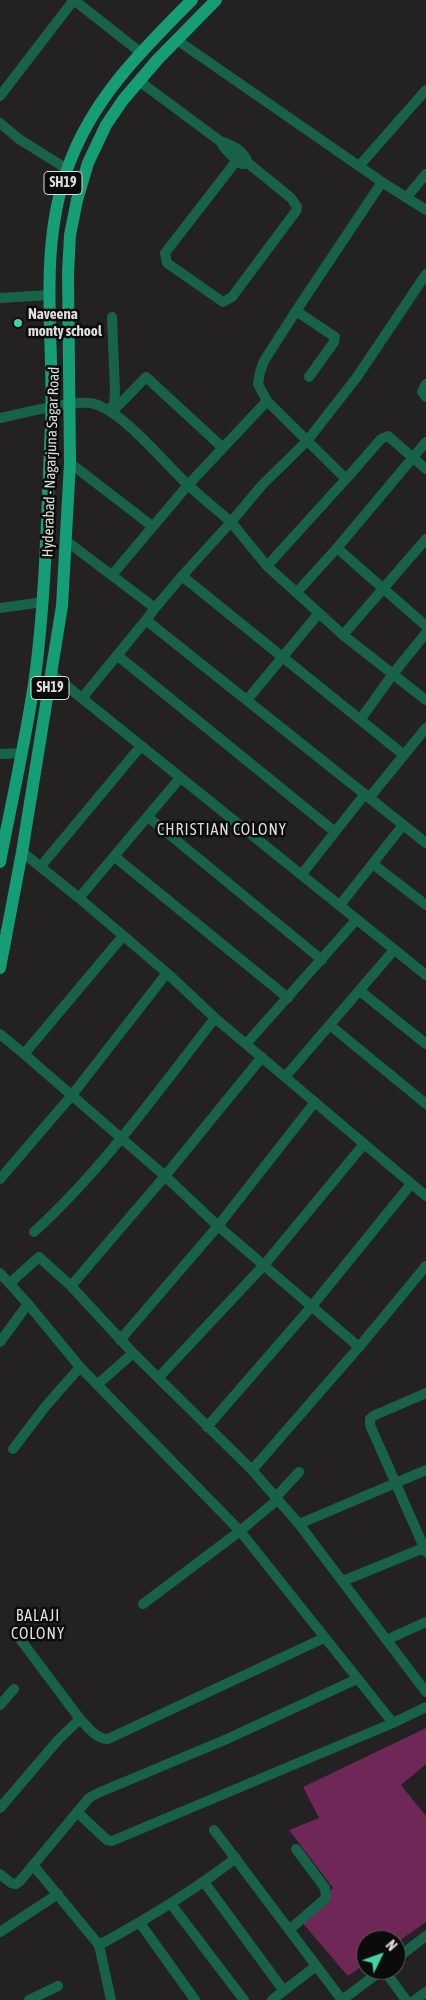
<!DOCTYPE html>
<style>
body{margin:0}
#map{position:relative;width:426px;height:2000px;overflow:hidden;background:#242122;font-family:"Asap Condensed",sans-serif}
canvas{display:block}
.north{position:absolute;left:356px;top:1930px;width:50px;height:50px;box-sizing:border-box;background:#0c0b0b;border:1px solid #605e5f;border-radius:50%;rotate:48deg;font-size:14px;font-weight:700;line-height:20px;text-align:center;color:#dddbdc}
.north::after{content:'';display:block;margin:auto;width:18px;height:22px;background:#3ed4a3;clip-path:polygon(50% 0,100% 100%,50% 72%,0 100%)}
</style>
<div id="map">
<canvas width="426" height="2000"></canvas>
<div class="north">N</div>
</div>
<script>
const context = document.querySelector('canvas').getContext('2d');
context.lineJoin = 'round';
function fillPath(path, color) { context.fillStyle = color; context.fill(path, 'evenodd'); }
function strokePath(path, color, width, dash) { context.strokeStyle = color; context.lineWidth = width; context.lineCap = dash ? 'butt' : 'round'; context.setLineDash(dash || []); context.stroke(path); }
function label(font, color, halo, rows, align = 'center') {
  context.font = font + ' "Asap Condensed",sans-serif'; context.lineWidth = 5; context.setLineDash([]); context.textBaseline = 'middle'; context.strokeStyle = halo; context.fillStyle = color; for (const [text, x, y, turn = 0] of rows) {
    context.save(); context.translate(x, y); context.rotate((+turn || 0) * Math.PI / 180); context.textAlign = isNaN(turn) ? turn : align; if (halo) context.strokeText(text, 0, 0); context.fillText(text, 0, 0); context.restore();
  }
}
fillPath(new Path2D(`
 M426 1728V1764L401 1785 426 1816V1922L396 1943V1940H366V1963L348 1976 299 1919 333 1888 289 1830 319 1818 303 1787Z`), '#6e2757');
strokePath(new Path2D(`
 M74 0 140 52
 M177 40 382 182 426 210
 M139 81 220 141
 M0 96 73 1 72 0
 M0 123 19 139 67 169
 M237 160 165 253 167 263 223 302 232 297 296 211 297 207 291 198 248 163C244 150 232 145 220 141 225 151 233 157 242 164L248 163
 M359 166 426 90
 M406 198 426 174
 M0 298 49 295
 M296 311 335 337 334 342 309 377
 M426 384 422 392 426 397
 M109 410 114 404 115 392 112 317
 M112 412 146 377 222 447
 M0 418C24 413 68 401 90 403 120 407 165 464 188 485 202 498 217 510 231 522L263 484 307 441 357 377 426 274
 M426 442 337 548 426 626
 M70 463 152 526
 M346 479 381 439 388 436 426 469
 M65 540 155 608 146 620 426 843
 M267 566 346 479 267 401 258 384 260 372 264 361 296 311 382 182
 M112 575 188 485 267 401
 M182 576 404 755
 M297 592 337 548
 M0 608 43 602
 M155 608 182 576 231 522 267 566 319 613 343 635 426 700
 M343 635 426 539
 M118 656 335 832 365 794
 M53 675 426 975
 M82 698 146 620
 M247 700 319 613
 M360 720 393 674 426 633
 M0 754 22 753
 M369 798 426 728
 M148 817 322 960
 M22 852 79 898 167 973 215 1018 426 1196
 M115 857 288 998
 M373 864 426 905
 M41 866 141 746
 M302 874 335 832
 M79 898 180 778
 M340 905 403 825
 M360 991 426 1044
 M331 1026 426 1104
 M0 1034 24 1054 123 936
 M246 1044 357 919
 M24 1054 165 1176 218 1226 359 1347
 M285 1077 394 950
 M0 1179 72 1095 167 973
 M34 1232C103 1169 158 1091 215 1018
 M0 1273 28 1304 80 1367 240 1531 393 1723
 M10 1283 39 1257 71 1286 133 1353 252 1470 299 1524 426 1692
 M71 1286 165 1176 262 1057
 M120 1340 218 1226 315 1102
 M0 1342 28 1304
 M159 1377 265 1264 364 1144
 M97 1385 133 1353
 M426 1393 373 1416 370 1419V1425L426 1552
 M207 1427 312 1306 411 1184
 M13 1449 45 1407 80 1367
 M252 1470 359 1347 426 1266
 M275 1498 299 1472
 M299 1524 426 1470
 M343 1581 426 1547
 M143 1604 240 1531 277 1500
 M20 1639 80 1719
 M386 1640 426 1622
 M0 1705 14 1689
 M0 1808 59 1739 80 1719C88 1727 96 1739 108 1739L324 1638
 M77 1812 107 1840 112 1841 393 1723 426 1707
 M214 1830 342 2000
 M33 1865 99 1945 111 2000
 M0 1874 11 1883 16 1884 20 1881 89 1798 98 1793 227 1739 357 1679
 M204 1882 284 1991
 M171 1904 244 2000
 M140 1923 195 2000
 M289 1930 326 1898 325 1888 296 1849
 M0 1932 58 1894
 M99 1945C147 1919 193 1891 236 1858
 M396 1959 426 1936
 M384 1970 406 2000
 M29 2000 58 1986
 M272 2000 316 1966
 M342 2000 382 1970
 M415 2000 426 1992`), '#18624a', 10);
strokePath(new Path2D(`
 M0 862C12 800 26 739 35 677 46 594 47 510 51 426 55 339 37 252 68 167 92 99 142 50 192 0
 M0 968 22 852 62 606 70 463 68 273 70 235 77 200 88 163 106 125 123 100 158 59 216 0`), '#159d75', 12);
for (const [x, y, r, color] of [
 [18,323,5,"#3ed4a3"]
]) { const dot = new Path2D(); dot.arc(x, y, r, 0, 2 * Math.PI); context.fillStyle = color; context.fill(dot); strokePath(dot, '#0c0b0b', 2); }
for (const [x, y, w] of [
 [63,183,38],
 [50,688,38]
]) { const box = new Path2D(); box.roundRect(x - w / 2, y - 11.5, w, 23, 4); context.fillStyle = '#0c0b0b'; context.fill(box); strokePath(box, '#dddbdc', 1); }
label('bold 14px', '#dddbdc', null, [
 ["SH19",63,183],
 ["SH19",50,688]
]);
label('bold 15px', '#dddbdc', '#0c0b0b', [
 ["Naveena",28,314],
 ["monty school",28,331]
], 'left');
label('15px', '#dddbdc', '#0c0b0b', [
 ["Hyderabad - Nagarjuna Sagar Road",51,462,-88]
]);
context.letterSpacing = '1px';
label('16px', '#dddbdc', '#0c0b0b', [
 ["CHRISTIAN COLONY",222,830],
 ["BALAJI",38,1616],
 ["COLONY",38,1634]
]);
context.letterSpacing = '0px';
</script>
